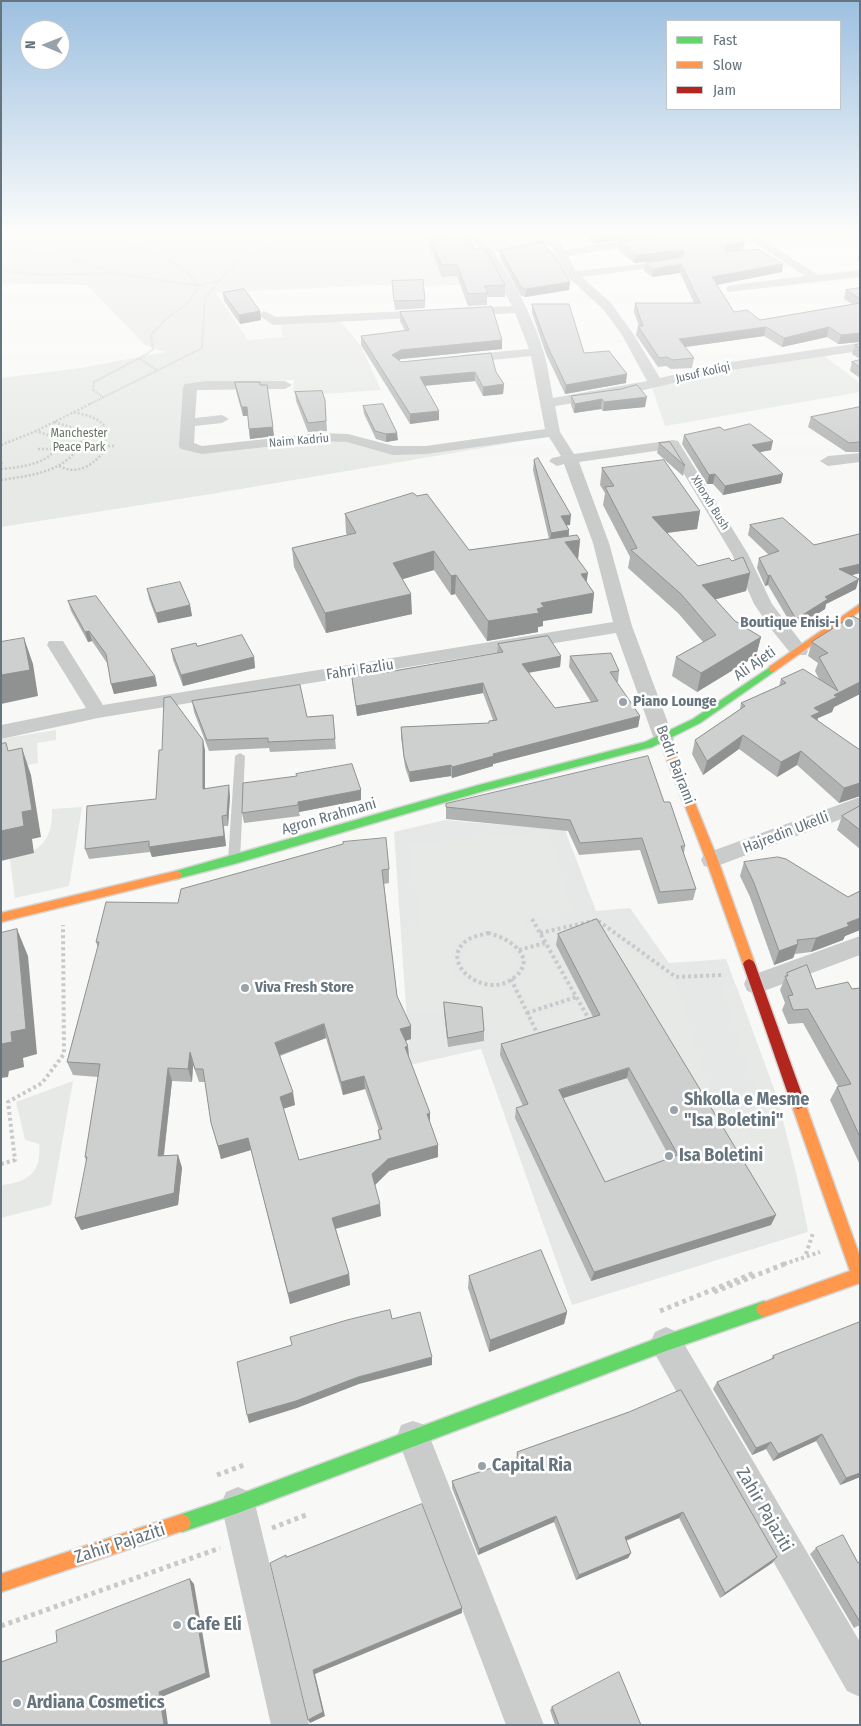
<!DOCTYPE html>
<style>
body{margin:0}
#map{position:relative;width:861px;height:1726px;overflow:hidden;background:#f8f8f7;font-family:"Fira Sans Condensed",sans-serif}
canvas{display:block}
.frame{position:absolute;inset:0;border:2px solid #66747e;pointer-events:none}
.legend{position:absolute;left:666px;top:20px;width:175px;height:90px;box-sizing:border-box;background:#fff;border:1px solid #c2c7cb;margin:0;padding:6px 9px;list-style:none;font-size:15px;color:#66747e}
.legend li{display:flex;align-items:center;gap:10px;height:25px}
.legend b{width:25px;border:1px solid #c2c7cb}
.north{position:absolute;left:20px;top:20px;width:50px;height:50px;box-sizing:border-box;background:#fff;border:1px solid #c2c7cb;border-radius:50%;rotate:271deg;font-size:14px;font-weight:700;line-height:20px;text-align:center;color:#66747e}
.north::after{content:'';display:block;margin:auto;width:18px;height:22px;background:#99a2a8;clip-path:polygon(50% 0,100% 100%,50% 72%,0 100%)}
</style>
<div id="map">
<canvas width="861" height="1726"></canvas>
<div class="frame"></div>
<ul class="legend">
<li><b style="height:6px;background:#63d668"></b>Fast</li>
<li><b style="height:6px;background:#ff974d"></b>Slow</li>
<li><b style="height:6px;background:#b3261e"></b>Jam</li>
</ul>
<div class="north">N</div>
</div>
<script>
const context = document.querySelector('canvas').getContext('2d');
context.lineJoin = 'round';
function fillPath(path, color) { context.fillStyle = color; context.fill(path, 'evenodd'); }
function strokePath(path, color, width, dash) { context.strokeStyle = color; context.lineWidth = width; context.lineCap = dash ? 'butt' : 'round'; context.setLineDash(dash || []); context.stroke(path); }
function label(font, color, halo, rows, align = 'center') {
  context.font = font + ' "Fira Sans Condensed",sans-serif'; context.lineWidth = 5; context.setLineDash([]); context.textBaseline = 'middle'; context.strokeStyle = halo; context.fillStyle = color; for (const [text, x, y, turn = 0] of rows) {
    context.save(); context.translate(x, y); context.rotate((+turn || 0) * Math.PI / 180); context.textAlign = isNaN(turn) ? turn : align; if (halo) context.strokeText(text, 0, 0); context.fillText(text, 0, 0); context.restore();
  }
}
fillPath(new Path2D(`
 M445 820 565 830 596 911 630 908 669 963 726 959 778 1100 797 1177 808 1232 572 1305 481 1049 410 1065 394 832Z`), '#e6e8e7');
fillPath(new Path2D(`
 M1 233H542L551 240 483 254 498 283 431 286 378 285 216 293 248 340 283 337 280 323 339 319 361 346 381 390 309 395 293 392 294 380 188 384 182 447 199 453 322 439 341 440 389 453 512 443 211 494 1 527V378L81 368 165 352 145 345 87 285 1 283Z
 M823 355 860 383V392L665 426 652 388 730 367Z
 M56 730V740L37 743 38 763 13 768 1 760 10 751 1 749V739Z
 M82 807 69 886 15 898 10 859C40 852 53 841 52 809Z
 M549 832 572 911 522 916 538 942 522 946C514 938 506 934 495 932 436 921 434 1008 510 984L537 1042 508 1050 501 1033H486L482 1013 407 1011 401 928 422 927 409 845Z
 M596 930 623 945 677 985 715 1110 760 1105 722 987 736 985 778 1100 807 1226 776 1232Z
 M490 938 506 943 516 955 515 969C500 986 473 984 463 963 462 946 475 939 490 938Z
 M544 946 571 996 530 1007 517 983 530 973 526 951Z
 M576 1003 588 1026 544 1039 533 1015Z
 M73 1081 51 1205 1 1218V1185C28 1183 42 1172 39 1144L25 1140 16 1102Z`), '#e6e9e5');
const fast = new Path2D(`
 M772 666 775 667V671L700 723 652 747 480 792 234 864 176 879 170 875 176 871 479 785 645 742 693 719Z
 M764 1301 769 1304 772 1309 769 1314 764 1317 666 1351 238 1513 182 1532 176 1529 173 1523 176 1517 182 1514 238 1495 666 1335Z`);
const slow = new Path2D(`
 M860 604V611L775 671H769V667Z
 M664 736 669 739 718 860 755 964 753 967 749 969 745 967 743 964 706 860 659 739Z
 M176 871 180 872 182 875 180 878 1 922V913Z
 M798 1097 803 1099 805 1103 860 1257V1283L764 1317 759 1314 756 1309 759 1304 850 1271 791 1103 793 1099Z
 M182 1514 188 1517 191 1523 188 1529 1 1592V1574Z`);
const jam = new Path2D(`
 M749 959 753 961 755 964 805 1103 803 1107 798 1109 793 1107 791 1103 743 964 745 961Z`);
strokePath(fast, '#d4d5d5', 3);
strokePath(slow, '#d4d5d5', 3);
strokePath(jam, '#d4d5d5', 3);
strokePath(new Path2D(`
 M96 233C104 242 116 242 128 245 156 252 180 261 198 285
 M2 246 12 233
 M1 247 79 261 114 273 199 286
 M1 271 46 275 113 273
 M140 359 157 370
 M103 397 93 390 94 382 147 354 153 349 151 335 165 320 189 302 199 286 219 280
 M90 404 202 348 205 298 234 264 291 233`), '#c8c9ca', 2, [1, 1]);
strokePath(new Path2D(`
 M58 444 81 443
 M1 445 36 431 92 403
 M38 449H56
 M78 451 101 452V446H114
 M1 464 2 462
 M59 466C76 475 90 467 102 454L101 437 107 429C99 417 86 415 73 412
 M1 469C20 467 59 464 57 438L36 431
 M1 480C34 475 74 471 84 434L80 430 54 422`), '#c8c9ca', 2.5, [2, 2]);
strokePath(new Path2D(`
 M532 919 590 1021
 M488 933C507 937 538 956 516 976 486 1004 434 960 469 939 474 936 482 935 488 933Z
 M540 933 597 920 676 977 724 975
 M519 950 545 943
 M511 979 538 1035
 M527 1013 576 997
 M1 1164 15 1160 8 1102 42 1083 64 1054 63 925
 M806 1254 813 1233
 M784 1264 820 1252`), '#c8c9ca', 4, [3, 3]);
strokePath(new Path2D(`
 M714 1292 787 1263
 M660 1311 754 1273
 M217 1475 244 1465
 M272 1528 306 1515
 M1 1626 220 1548`), '#c8c9ca', 5, [4, 4]);
fillPath(new Path2D(`
 M240 753 245 756 240 860 234 864 228 860 235 756Z`), '#cacccc');
fillPath(new Path2D(`
 M466 233H477C505 261 533 315 544 353 548 367 550 383 553 398L647 381 622 335 603 309 568 277 552 247 544 245 503 255 497 252 499 250 544 239 560 242 565 250 647 237 653 240 647 243 568 256 576 271 679 260V264L675 265 582 277 611 303 634 335 660 378 724 363 860 343V351L724 371 619 396 555 406 560 432 574 454 673 440 678 441 748 554 772 604 808 651 806 655H792L771 629 754 604 732 554 669 449 579 462 609 543 632 626 674 739 671 744 664 746 657 744 654 739 616 633 98 718 1 739V725L86 708 47 645 49 641H63L103 705 613 622 593 543 564 464 557 466 549 461 552 458 561 456 549 437 426 454 393 455 347 442 320 441 202 454 181 449 179 446 183 387 185 384 207 381H285L292 385 285 389 197 390 195 418 222 415 229 419 222 423 195 426 194 443 202 446 320 433 348 434 394 446H426L545 429 531 356 463 363 456 359 463 355 529 349 515 313 462 316 456 312 462 308 512 306 482 251Z
 M740 233H753L818 275 860 270V277L728 292 726 289 728 286 732 285 805 276Z
 M430 310 436 314 434 317 273 325 258 315 264 311 276 317Z
 M860 453V462L828 466 820 461 828 456Z
 M860 797V812L712 868 704 866 701 860 704 854Z
 M860 936V955L756 994 747 991 744 984 747 977Z
 M666 1327 677 1332 860 1642V1697L847 1691 655 1354 650 1343 655 1332Z
 M413 1421 425 1425 544 1725H506L397 1437 401 1425Z
 M238 1487 250 1492 255 1504 309 1725H271L221 1504 226 1492Z`), '#cacccc');
fillPath(fast, '#63d668');
fillPath(slow, '#ff974d');
fillPath(jam, '#b3261e');
fillPath(new Path2D(`
 M582 233H731L743 250 736 251 783 264 782 272 717 285 734 312 760 320 852 304 844 299 846 290 860 288V342L838 344 827 337 782 347 764 336 685 347 694 358 692 368 671 369 666 366 658 367 636 335 638 326H639L634 312 635 303H694L680 273 652 277 644 271 645 263 656 261 634 263 618 250 619 242 638 238 594 243Z
 M848 233H860V240Z
 M430 237 474 249 505 285V297H487V305L468 306 457 276 442 277 430 248Z
 M500 250 569 290 525 297 521 296 500 258Z
 M859 252H860V262L857 260Z
 M392 281 425 300V308L395 310Z
 M223 293 260 311 261 320 240 324 224 301Z
 M532 304 584 353 626 383 565 394 546 354 532 313Z
 M400 312 502 349 401 359 399 360 401 362 496 372 504 384 503 394 483 396 475 381 425 386 439 420 410 424 361 345V336L405 331 400 321Z
 M860 344V359L852 354 855 345Z
 M860 360V378L850 371 852 362Z
 M235 382 261 385 274 436 250 439 248 416H243L236 391Z
 M621 389 645 407 603 411 601 409 574 413 571 405V396Z
 M295 392 325 400 327 431 308 432 296 401Z
 M363 406 398 440 386 442 376 439 364 414Z
 M860 407V452H846L808 427 811 417Z
 M724 430 771 450 760 452 781 483 723 495 713 484H707L682 444 684 435Z
 M659 443 685 466 683 476 657 453Z
 M534 460 570 525H566L569 530V536L580 540 578 559 586 582 594 593 592 613 543 621V626L538 627V632L487 641 455 594 451 595 434 570 402 579 412 614 326 633 294 567 292 548 347 535 346 533 345 514 469 550 549 539 533 470Z
 M602 468 700 511 697 529 667 533 698 566 732 561 750 573 746 591 715 599 735 621 761 637 756 656 697 692 672 676 676 657 703 642 678 613 628 568 630 557 603 505 605 493 600 485Z
 M750 525 814 545 860 535V573L852 575 856 589 826 604 825 609 794 629 768 585 765 586 757 568 759 558 769 555 748 535Z
 M147 589 190 605 192 616 158 623 149 599Z
 M68 601 155 676 157 686 114 694 107 663 92 641 88 642 71 611Z
 M860 620V694L834 707 832 712 818 718 817 721 860 750V796L839 803 797 765 777 777 739 749 703 775 692 754 695 740 740 709 741 703 779 686 781 679H819L815 671 818 663 808 656 812 642Z
 M498 644 561 656 560 667 528 673 555 708 591 702 569 667 570 656 619 671 618 682H616L640 716 638 727 493 764V766L452 778 451 776 410 782 405 767 401 737V727L489 723V721L493 720 483 693 357 716 352 681 351 671 382 673 497 653Z
 M197 646 254 657 255 668 183 686 173 660 171 649Z
 M192 701 307 717 333 715 336 749 270 752 269 748 209 751 194 712Z
 M205 750V788L230 796 228 826H224L226 846 152 857 150 852 89 859 85 849 156 799Z
 M243 783 361 800 299 812 300 816 244 823 242 813Z
 M664 802 685 846 684 854 696 889 693 900 658 904 640 850 579 855 568 831 446 819V804Z
 M860 802V849L837 830 842 816 858 808Z
 M744 862 848 897 860 891V930L845 936 843 940 811 952 795 954 793 958 774 965 750 897 740 876Z
 M389 869V883L384 884 397 996 411 1039 406 1041 408 1046 409 1057 430 1124 438 1157 389 1171 375 1185 381 1216 336 1229 349 1274 350 1285 290 1304 251 1150 221 1159 211 1123 205 1082H199L193 1065 192 1082 172 1081 164 1156 178 1155 182 1168 178 1205 81 1230 86 1161 85 1157 98 1077 73 1075 67 1062 98 948 96 942 178 903 181 889ZM326 1038 343 1095 365 1089 379 1130H378L379 1139 299 1160 283 1109 295 1105 280 1056Z
 M558 934 771 1225 591 1281 515 1118 516 1108 523 1106 500 1055 501 1044 593 1017 556 945ZM627 1078 670 1158 605 1182 563 1098Z
 M787 973 816 989H852L860 988V1165L830 1100 837 1087 838 1086 803 1023 788 1024 782 1010 785 1003 780 990Z
 M444 1002 484 1031V1041L448 1047 444 1012Z
 M469 1276 567 1312 564 1324 489 1352 468 1288Z
 M860 1322V1477L840 1485 816 1441 773 1461 766 1449 752 1455 713 1389 717 1382 771 1359 773 1356Z
 M629 1412 777 1557 772 1563 720 1598 679 1518 626 1541 631 1553 628 1558 576 1580 554 1522 478 1555 452 1488V1481L516 1460 517 1452Z
 M816 1548 858 1563 860 1562V1625L854 1628 810 1554Z
 M552 1707 641 1725H555L550 1710Z`), '#b1b3b3');
fillPath(new Path2D(`
 M612 233H655L654 237 594 243 595 235Z
 M745 241 743 250 725 253 726 245Z
 M684 250 682 259 634 263 635 255Z
 M681 264 680 273 652 277 653 269Z
 M783 264 782 272 710 286 712 277Z
 M570 282 569 290 525 297 526 289Z
 M260 311 261 320 240 324 239 315Z
 M766 327 764 336 678 348 679 339Z
 M829 327 827 337 782 347 784 338Z
 M860 333V342L838 344 841 335Z
 M502 340V349L401 359 392 364V355L401 350Z
 M475 372V381L420 386V377Z
 M627 374 626 383 565 394 566 385Z
 M504 384 503 394 483 396V387Z
 M647 397 645 407 603 411 604 402Z
 M602 399 601 409 574 413 575 404Z
 M242 407H247L248 416H243Z
 M439 411V420L410 424V414Z
 M273 427 274 436 250 439 249 429Z
 M397 433 398 440 386 442V434Z
 M773 441 771 450 750 454 752 445Z
 M715 474 713 484H707L709 475Z
 M783 474 781 483 723 495 725 486Z
 M700 511 697 529 649 535 652 517Z
 M571 515 570 525 560 526 561 516Z
 M569 530 568 540 550 543 551 533Z
 M580 540 578 559 563 560 565 542Z
 M434 551V570L393 582V563Z
 M860 564V573L836 579 839 569Z
 M588 573 585 592 581 574Z
 M750 573 746 591 699 604 702 585Z
 M456 575 455 594 451 595V576Z
 M770 575 768 585 765 586 768 576Z
 M859 579 856 589 826 604 825 609 794 629 796 619 825 597Z
 M594 593 592 613 543 621V626L538 627V632L487 641 488 621 537 609 541 603Z
 M411 594 412 614 326 633 325 613Z
 M190 605 192 616 158 623 156 613Z
 M89 631 92 641 88 642 85 632Z
 M761 637 756 656 697 692 701 673Z
 M24 638 33 664 38 696 1 704V675Z
 M561 656 560 667 521 674 522 664Z
 M254 657 255 668 183 686 181 675Z
 M155 676 157 686 114 694 111 684Z
 M860 682V694L834 707 832 712 818 718 816 726 806 731 814 708 834 695Z
 M483 683V693L357 716 356 706Z
 M640 716 638 727 493 764V766L452 778V767L493 754Z
 M743 735 739 749 703 775 707 761Z
 M203 740 205 750V799L203 789Z
 M22 748 31 775 41 837 32 839 34 853 1 861V831L22 812Z
 M801 751 797 765 777 777 781 762Z
 M451 765V776L410 782 409 772Z
 M860 783V796L839 803 844 788Z
 M229 785 230 796 228 826 227 815Z
 M361 790V800L299 812 298 802Z
 M222 816 226 846 152 857 149 847Z
 M860 918V930L845 936 843 940 811 952 816 938 847 923Z
 M17 929 28 956 37 1054 23 1058 24 1067 9 1071 8 1077 1 1078V1044L11 1032Z
 M798 944 793 958 774 965 779 951Z
 M324 1024 326 1038 277 1056 275 1043Z
 M411 1026V1039L401 1042 400 1029Z
 M408 1046 409 1059 405 1047Z
 M190 1052 193 1065 192 1082 188 1069Z
 M168 1068 172 1081 162 1169 158 1156Z
 M629 1068 627 1078 557 1100 559 1090Z
 M364 1076 365 1089 343 1095 341 1082Z
 M293 1092 295 1105 282 1109 280 1097Z
 M430 1113V1126L427 1114Z
 M248 1138 251 1150 221 1159 218 1146Z
 M438 1145V1157L389 1171 373 1187 372 1174 388 1159Z
 M178 1155 182 1168 178 1205 81 1230 75 1218Z
 M380 1204 381 1216 334 1229 332 1218Z
 M776 1215 771 1225 591 1281 594 1272Z
 M349 1274 350 1285 290 1304 288 1293Z
 M567 1312 564 1324 489 1352 490 1340Z
 M432 1357V1365L359 1384 297 1408 249 1423 247 1415 358 1377Z
 M822 1434 816 1441 773 1461 778 1454Z
 M771 1442 766 1449 752 1455 756 1448Z
 M860 1473V1477L840 1485 846 1478Z
 M683 1512 679 1518 622 1542 625 1537Z
 M556 1516 554 1522 478 1555 479 1549Z
 M631 1553 628 1558 576 1580 579 1575Z
 M777 1557 772 1563 720 1598 725 1593Z
 M190 1579 194 1584 210 1677 164 1696 168 1725H164L159 1692Z
 M462 1608V1613L315 1674 325 1716 310 1723 308 1720 313 1670Z`), '#909292');
const building = new Path2D(`
 M593 233H612L595 235Z
 M655 233H731L745 241 726 245 725 252 758 249 783 264 712 277 734 312 747 310 760 320 860 303V333L841 335 829 327 784 338 766 327 679 339 694 358 672 360 667 357 659 358 638 326H643L635 303H700L681 264 653 269 645 263 683 257 684 250 635 255 619 242 655 236Z
 M468 235 474 249 485 248 505 285 484 286 488 293 468 294 457 264 442 265 430 237Z
 M542 243 555 256 570 282 526 289 521 287 500 250Z
 M423 280 425 300 394 301 392 281Z
 M860 288V299L846 290Z
 M244 289 260 311 239 315 223 293Z
 M532 304H569L584 353 609 351 627 374 566 385 547 345Z
 M492 307 502 340 401 350 392 355 401 362 491 353 496 372 504 384 483 387 475 372 420 377 439 411 410 414 361 336 409 330 400 312Z
 M860 344V348L855 345Z
 M860 360V367L852 362Z
 M235 382H260V385H267L273 427 249 429 247 407H242Z
 M637 385 647 397 604 402 602 399 575 404 571 396 621 389Z
 M322 391 325 400 326 421 308 423 295 392Z
 M383 404 397 433 386 434 375 431 363 406Z
 M860 407V442L849 443 811 417Z
 M750 424 773 441 752 445 783 474 725 486 715 474 709 475 684 435 720 427 724 430Z
 M670 442 685 466 659 443Z
 M538 458 571 515 561 516 569 530 551 533 534 460Z
 M664 460 700 511 652 517 698 566 729 558 732 561 743 557 750 573 702 585 735 621 761 637 701 673 676 657 716 635 681 594 631 550 637 548 605 487 614 486 602 468Z
 M413 493 417 496 427 494 469 550 577 535 580 540 565 542 588 573 581 574 594 593 541 603 544 607 537 609 539 613 488 621 456 575 451 576 434 551 393 563 411 594 325 613 292 548 356 533 345 514Z
 M783 518 814 545 859 534 860 535V564L839 569 859 579 825 597 828 599 796 619 770 575 768 576 759 558 779 551 750 525Z
 M180 582 190 605 156 613 147 589Z
 M96 596 155 676 111 684 106 654 89 631 85 632 68 601Z
 M853 616 860 620V682L834 695 837 697 814 708 820 712 811 716 860 750V783L844 788 801 751 781 762 743 735 707 761 695 740 745 706 741 703 786 683 781 679 803 669 838 691 819 657 828 653 812 642Z
 M242 635 254 657 181 675 171 649 196 643 197 646Z
 M548 636 561 656 522 664 555 708 598 701 570 656 611 653 619 671 610 672 640 716 493 754 494 756 452 767 451 765 409 772 404 757 401 727 489 723V721L497 720 483 683 356 706 351 671 382 668V673L503 652 498 644Z
 M24 638 30 670 1 675V642Z
 M300 685 307 717 333 715 335 739 268 742V738L207 740 192 701Z
 M171 697 203 740V789L229 785 227 815 222 816 224 836 149 847V841L85 849 87 806 156 799 159 750H162L164 698Z
 M6 743 8 751 22 748 32 810 22 812 24 826 1 831V744Z
 M648 756 664 802H670L685 846H681L696 889 660 892 642 838 580 843 570 820 446 807V804Z
 M352 764 361 790 298 802V805L242 813 243 783 297 776 296 774Z
 M860 806V830L842 816Z
 M386 838 389 869 382 870 397 996 411 1026 400 1029 408 1046 405 1047 430 1113 427 1114 438 1145 388 1159 372 1174 380 1204 332 1218 349 1274 288 1293 248 1138 218 1146 211 1123 203 1069H195L190 1052 188 1069 168 1068 158 1156 178 1155 174 1193 75 1218 87 1157H85L100 1064 67 1062 99 942H96L106 902 178 903 181 889 343 844V842ZM324 1024 341 1082 364 1076 382 1129 378 1130 381 1139 299 1160 280 1097 293 1092 275 1043Z
 M778 857 786 859 848 897 860 891V918L847 923 849 926 816 938 797 940 798 944 779 951 754 883 744 862Z
 M597 919 776 1215 594 1272 516 1108 528 1104 501 1044 600 1015 558 934ZM629 1068 678 1155 605 1182 559 1090Z
 M17 929 26 1029 11 1032 12 1042 1 1044V933Z
 M807 965 816 989 848 982 852 989 860 988V1137L837 1087 851 1084 808 1009 793 1010 788 996 793 995 785 976H788L787 973Z
 M444 1002 482 1007 484 1031 448 1038Z
 M541 1250 567 1312 490 1340 469 1276Z
 M390 1310 392 1319 420 1312 432 1357 358 1377 296 1401 247 1415 237 1362 292 1345 290 1337 347 1320Z
 M860 1322V1473L846 1478 822 1434 778 1454 771 1442 756 1448 717 1382 774 1358 773 1356Z
 M681 1390 777 1557 725 1593 683 1512 625 1537 631 1553 579 1575 556 1516 479 1549 452 1481 519 1459 517 1452 629 1412Z
 M422 1504 462 1608 313 1670 323 1712 308 1720 270 1563 286 1555V1557Z
 M843 1535 858 1563 860 1562V1622L816 1548Z
 M190 1579 206 1673 159 1692 164 1725H1V1662L57 1642 56 1631Z
 M619 1672 641 1725H559L552 1707Z`);
fillPath(building, '#ced0d0');
strokePath(building, '#909292', 1);
const sky = context.createLinearGradient(0, 0, 0, 475);
sky.addColorStop(0, '#9dc0e0');
sky.addColorStop(0.49, '#fcfcfb');
sky.addColorStop(1, '#fcfcfb00');
context.fillStyle = sky;
context.fillRect(0, 0, 861, 475);
for (const [x, y, r, color] of [
 [849,623,5,"#99a2a8"],
 [623,702,5,"#99a2a8"],
 [245,988,5,"#99a2a8"],
 [674,1110,5,"#99a2a8"],
 [669,1156,5,"#99a2a8"],
 [482,1466,5,"#99a2a8"],
 [177,1625,5,"#99a2a8"],
 [17,1703,5,"#99a2a8"]
]) { const dot = new Path2D(); dot.arc(x, y, r, 0, 2 * Math.PI); context.fillStyle = color; context.fill(dot); strokePath(dot, '#fff', 2); }
label('12px', '#66747e', '#fff', [
 ["Jusuf Koliqi",703,373,-13],
 ["Naim Kadriu",299,441,-5],
 ["Xhorxh Bush",710,503,58]
]);
label('12px', '#687765', '#fff', [
 ["Manchester",79,434],
 ["Peace Park",79,448]
]);
label('bold 15px', '#66747e', '#fff', [
 ["Boutique Enisi-i",839,623,"right"],
 ["Piano Lounge",633,702],
 ["Viva Fresh Store",255,988]
], 'left');
label('15px', '#66747e', '#fff', [
 ["Ali Ajeti",755,664,-35],
 ["Fahri Fazliu",360,670,-9],
 ["Bedri Bajrami",675,765,69],
 ["Agron Rrahmani",329,817,-16],
 ["Hajredin Ukelli",786,833,-21]
]);
label('bold 18px', '#66747e', '#fff', [
 ["Shkolla e Mesme",684,1100],
 ["\"Isa Boletini\"",684,1121],
 ["Isa Boletini",679,1156],
 ["Capital Ria",492,1466],
 ["Cafe Eli",187,1625],
 ["Ardiana Cosmetics",27,1703]
], 'left');
label('18px', '#66747e', '#fff', [
 ["Zahir Pajaziti",764,1510,60],
 ["Zahir Pajaziti",120,1544,-18]
]);
</script>
